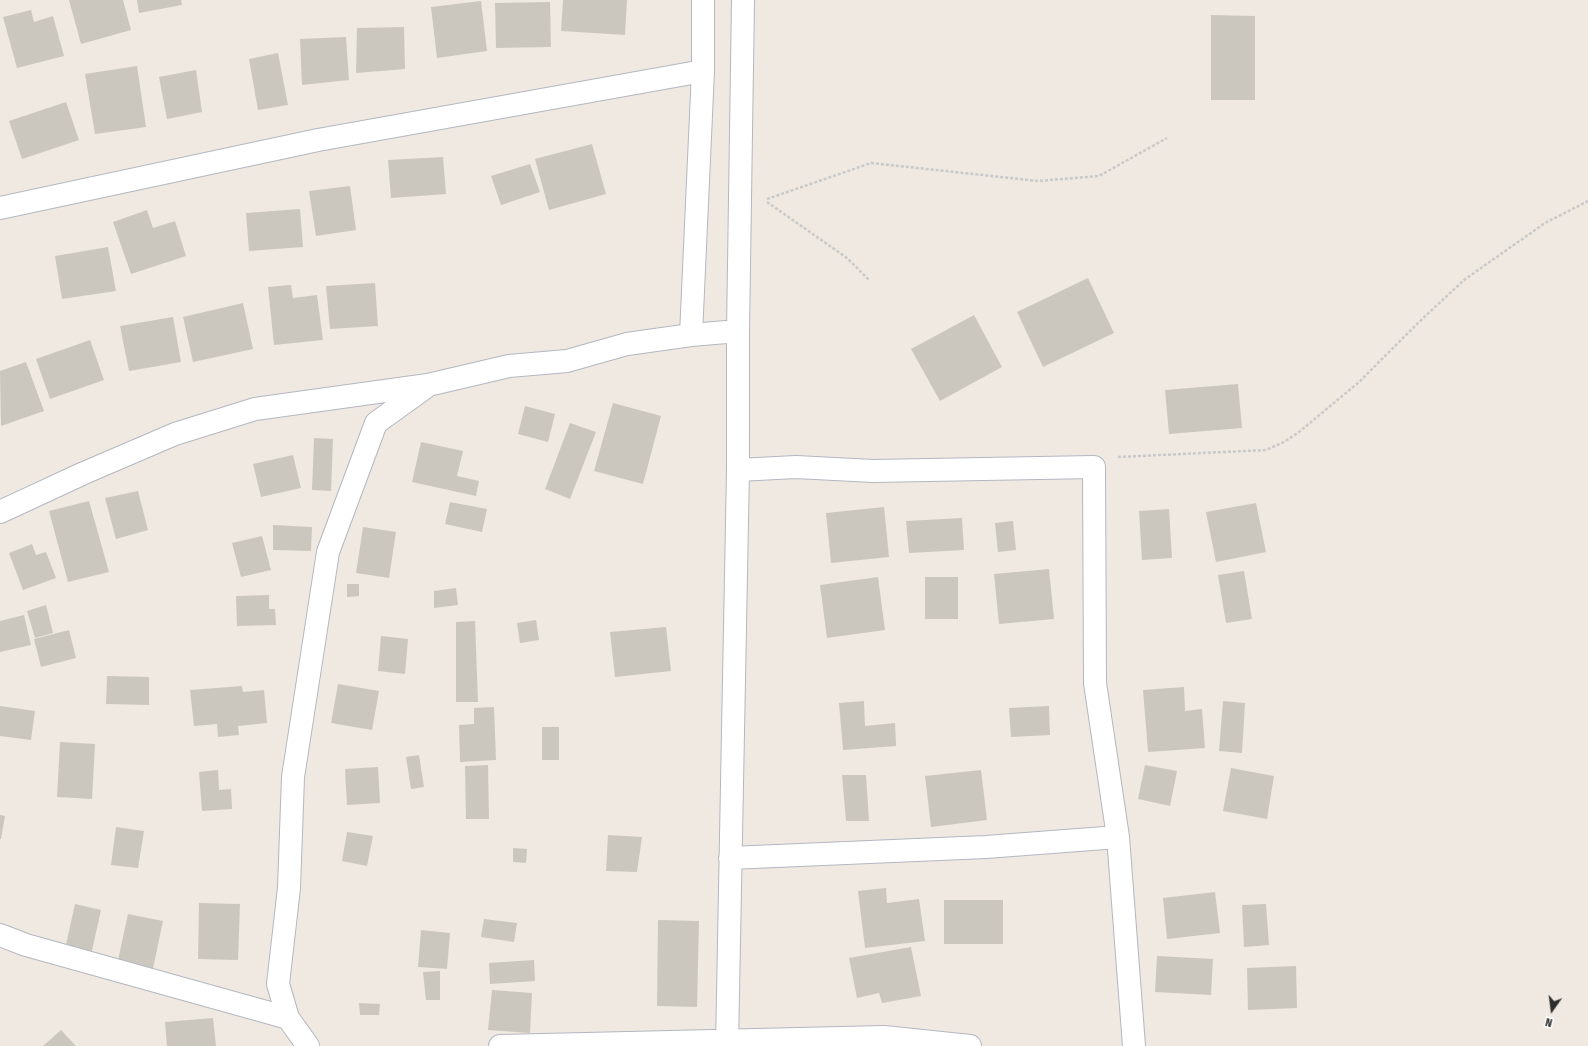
<!DOCTYPE html>
<style>
body{margin:0}
#map{position:relative;width:1588px;height:1046px;overflow:hidden;background:#efe9e1;font-family:"Fira Sans Condensed",sans-serif}
canvas{display:block}
.north{position:absolute;left:1532px;top:990px;width:40px;height:40px;-webkit-text-stroke:3px #fff;paint-order:stroke;rotate:194deg;font-size:11px;font-weight:700;line-height:16px;text-align:center;color:#2e2e2e}
.north::after{content:'';display:block;margin:auto;width:14px;height:18px;background:#2e2e2e;clip-path:polygon(50% 0,100% 100%,50% 72%,0 100%)}
</style>
<div id="map">
<canvas width="1588" height="1046"></canvas>
<div class="north">N</div>
</div>
<script>
const context = document.querySelector('canvas').getContext('2d');
context.lineJoin = 'round';
function fillPath(path, color) { context.fillStyle = color; context.fill(path, 'evenodd'); }
function strokePath(path, color, width, dash) { context.strokeStyle = color; context.lineWidth = width; context.lineCap = dash ? 'butt' : 'round'; context.setLineDash(dash || []); context.stroke(path); }
fillPath(new Path2D(`
 M69 0H123L131 30 81 44Z
 M137 0H181L182 5 139 13Z
 M563 0H627L625 35 561 31Z
 M481 1 487 51 437 58 431 7Z
 M550 2 551 47 496 48 495 3Z
 M31 10 34 22 53 16 64 56 17 68 3 17Z
 M1211 15 1255 16V100H1211Z
 M404 27 405 69 356 73 357 28Z
 M346 37 349 80 302 85 300 39Z
 M278 53 288 105 258 110 249 59Z
 M137 66 146 127 95 134 85 74Z
 M196 70 202 112 167 119 159 77Z
 M66 102 79 140 22 159 9 121Z
 M592 144 606 194 549 210 535 159Z
 M443 157 446 194 391 198 388 160Z
 M530 164 540 192 501 205 491 176Z
 M350 186 356 230 316 236 309 191Z
 M300 209 303 247 249 251 246 213Z
 M147 210 153 228 175 221 186 256 131 274 113 222Z
 M108 247 116 291 62 299 55 256Z
 M1088 278 1114 333 1043 367 1017 312Z
 M375 283 378 326 330 329 326 286Z
 M291 285 293 298 317 295 323 340 274 345 268 287Z
 M243 303 253 349 193 362 183 317Z
 M974 315 1002 367 940 401 911 349Z
 M173 317 181 362 129 371 120 326Z
 M90 340 104 380 50 399 36 359Z
 M26 362 44 411 1 426 0 371Z
 M1238 384 1242 428 1169 434 1165 390Z
 M613 403 661 416 643 484 594 471Z
 M525 406 555 414 548 442 518 434Z
 M570 423 596 432 570 499 545 489Z
 M314 438 333 439 331 491 312 490Z
 M421 442 463 451 457 476 479 481 476 496 412 482Z
 M293 455 301 488 261 497 253 464Z
 M138 491 148 530 116 539 105 498Z
 M89 501 109 572 68 582 49 511Z
 M450 502 487 509 482 532 445 524Z
 M1256 503 1266 552 1216 562 1206 512Z
 M884 507 889 557 831 563 826 513Z
 M1169 509 1172 558 1142 560 1139 511Z
 M962 518 964 550 909 553 906 521Z
 M1013 521 1016 550 998 552 995 523Z
 M273 525 312 527 311 551 273 550Z
 M363 527 396 532 389 578 356 573Z
 M262 536 271 570 241 577 232 543Z
 M32 544 36 555 46 552 56 578 23 590 9 553Z
 M1049 569 1054 619 999 624 994 574Z
 M1244 571 1252 619 1226 623 1218 575Z
 M878 577 885 630 827 638 820 585Z
 M925 577H958V619H925Z
 M347 584H359V596L347 597Z
 M456 588 458 605 434 608V591Z
 M269 595V609H275L276 625 237 626 236 596Z
 M46 605 53 633 35 638 27 611Z
 M24 615 31 645 0 652V621Z
 M536 620 539 640 520 643 517 623Z
 M475 621 478 702H456V622Z
 M666 627 671 671 615 677 610 632Z
 M69 630 76 658 41 667 34 639Z
 M381 636 408 639 405 674 378 671Z
 M107 676 149 677V705L106 704Z
 M338 684 379 691 372 730 331 723Z
 M242 686 243 692 264 690 267 723 238 726 239 735 218 737 217 724 194 726 190 690Z
 M1184 687 1185 711 1202 709 1205 748 1148 752 1143 690Z
 M864 701 865 726 895 723 896 746 843 750 839 703Z
 M1223 701 1245 703 1242 753 1219 751Z
 M0 706 35 711 31 740 0 736Z
 M1049 706 1050 735 1011 737 1009 708Z
 M494 707 496 760 460 762 459 725 474 724V708Z
 M542 727H559V760H542Z
 M60 742 95 744 92 799 57 797Z
 M419 755 424 787 411 789 406 757Z
 M488 765 489 819H466L465 766Z
 M1145 765 1177 771 1170 806 1138 799Z
 M378 767 380 803 347 805 345 769Z
 M1231 768 1274 776 1267 819 1223 811Z
 M218 770 219 790 231 789 232 809 202 811 199 772Z
 M981 770 987 820 931 827 925 776Z
 M842 775H866L869 821H846Z
 M0 815 5 816 1 839H0Z
 M116 827 144 831 138 868 111 865Z
 M347 832 373 836 367 866 342 861Z
 M608 835 642 837 637 872 606 871Z
 M513 848 527 849 526 863 513 862Z
 M886 888 887 903 919 899 925 941 865 948 858 891Z
 M1215 892 1220 933 1167 939 1163 898Z
 M944 900H1003V944H944Z
 M199 903 240 904 238 960 198 959Z
 M75 904 101 910 91 955 65 949Z
 M1266 904 1269 945 1244 947 1242 905Z
 M128 914 163 921 152 973 117 965Z
 M484 919 517 923 514 942 481 937Z
 M658 920 699 921 697 1007 657 1006Z
 M421 930 450 933 447 969 418 967Z
 M911 947 921 996 882 1003 879 993 857 998 849 958Z
 M1157 956 1213 959 1211 995 1155 992Z
 M534 960 535 981 490 984 489 963Z
 M1296 966 1297 1008 1248 1010 1247 968Z
 M440 971V1000H426L423 972Z
 M492 990 532 993 530 1033 488 1030Z
 M359 1003 380 1004 379 1015H360Z
 M213 1018 216 1046H167L165 1022Z
 M61 1030 76 1046H43Z`), '#cbc7bf');
const minor = new Path2D(`
 M0 208 318 140 703 71V0
 M691 335 703 71
 M738 470 796 467 873 471 1094 467 1095 683 1118 837 1134 1046
 M0 512 84 473 175 434 255 409 428 385 509 366 567 361 627 344 691 335 738 331
 M730 858 986 847 1118 837
 M0 935 26 945 288 1018
 M308 1046 288 1018 278 984 289 888 293 777 328 552 376 423 426 387
 M500 1046 884 1037 970 1046
 M727 1046 738 470V331L743 0`);
strokePath(minor, '#b4b7c1', 24);
strokePath(new Path2D(`
 M767 199 871 163 1038 181 1099 176 1167 138
 M767 202 847 258 869 280
 M1118 457 1266 450 1284 442 1299 432 1359 382 1419 322 1464 280 1545 223 1588 201`), '#c9c9c9', 2.5, [3, 2]);
strokePath(minor, '#fff', 22);
</script>
